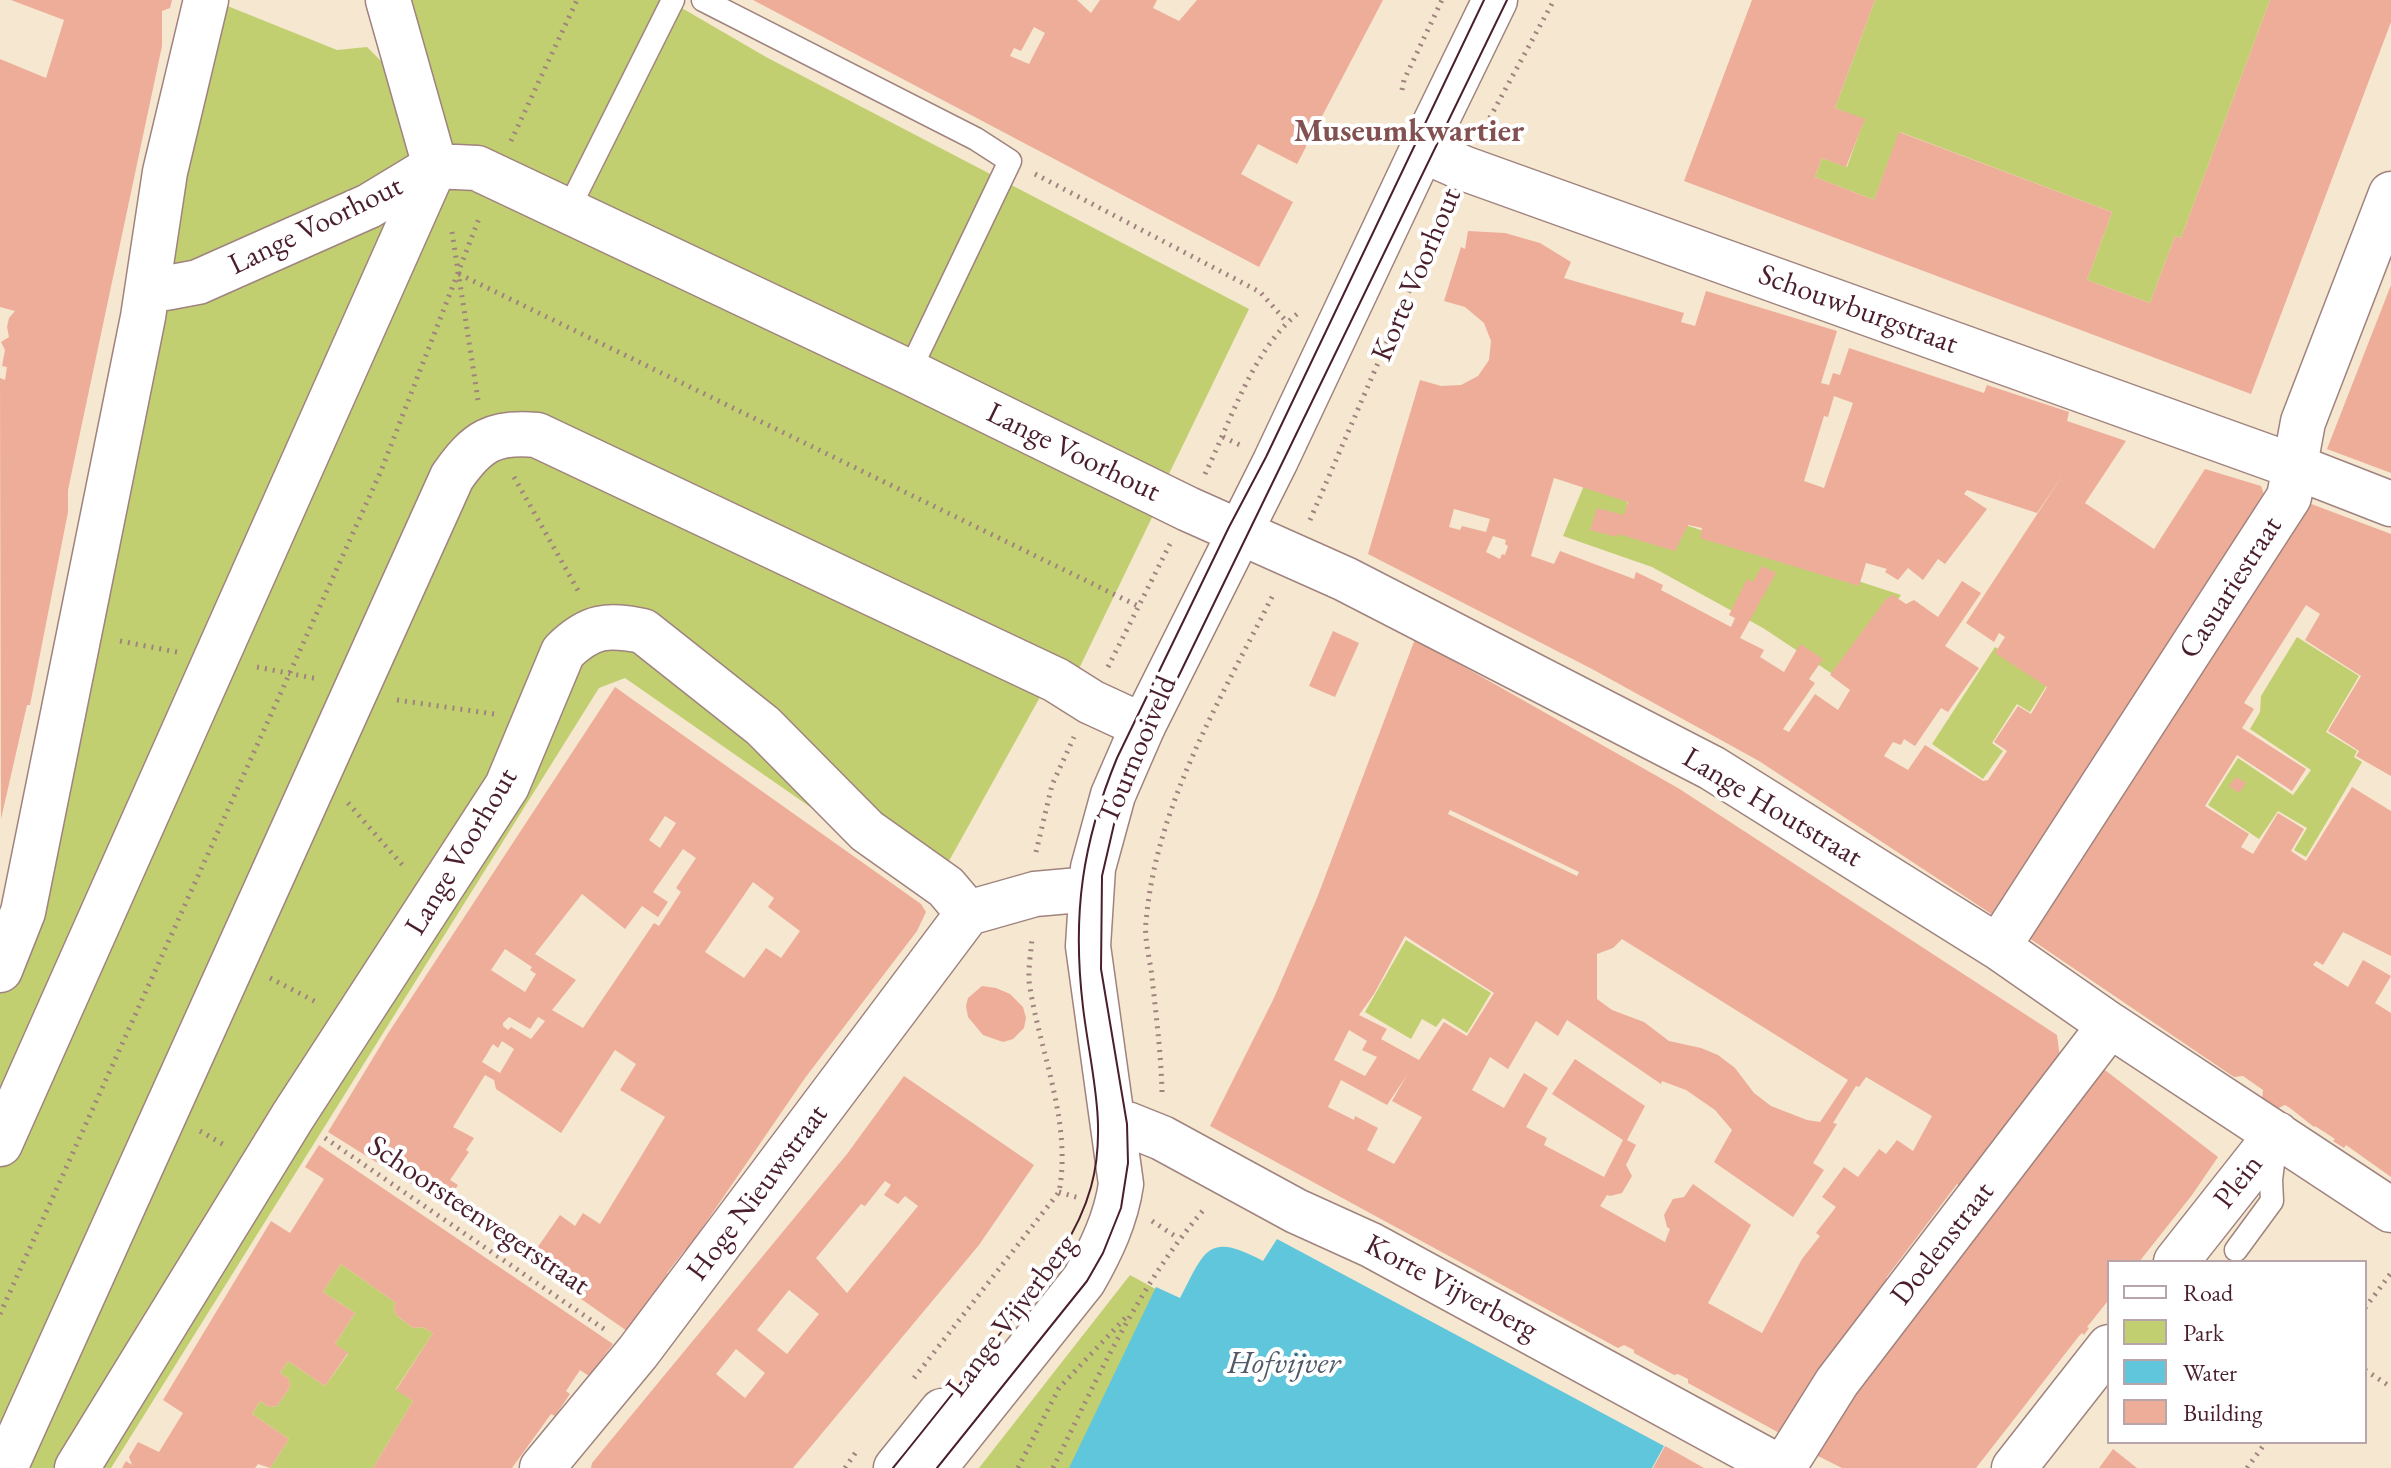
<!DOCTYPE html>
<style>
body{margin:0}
#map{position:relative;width:2391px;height:1468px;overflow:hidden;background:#f5e7d0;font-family:"EB Garamond",serif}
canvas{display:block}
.legend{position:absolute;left:2107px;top:1260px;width:260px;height:184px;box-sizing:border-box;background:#fff;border:2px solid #b7a5aa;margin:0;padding:10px 14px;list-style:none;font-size:24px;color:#4a1f2b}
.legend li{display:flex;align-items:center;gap:16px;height:40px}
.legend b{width:40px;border:2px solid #b7a5aa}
</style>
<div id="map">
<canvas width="2391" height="1468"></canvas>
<ul class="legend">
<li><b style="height:10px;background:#fff"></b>Road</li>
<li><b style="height:22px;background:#c1cf71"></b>Park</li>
<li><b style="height:22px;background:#5fc6dc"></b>Water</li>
<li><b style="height:22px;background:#eead99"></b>Building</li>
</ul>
</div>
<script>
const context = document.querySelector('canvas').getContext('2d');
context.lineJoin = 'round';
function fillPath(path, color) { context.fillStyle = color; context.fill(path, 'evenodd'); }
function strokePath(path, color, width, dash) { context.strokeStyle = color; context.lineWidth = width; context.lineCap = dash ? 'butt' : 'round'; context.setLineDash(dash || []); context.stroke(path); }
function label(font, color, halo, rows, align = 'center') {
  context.font = font + ' "EB Garamond",serif'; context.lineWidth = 8; context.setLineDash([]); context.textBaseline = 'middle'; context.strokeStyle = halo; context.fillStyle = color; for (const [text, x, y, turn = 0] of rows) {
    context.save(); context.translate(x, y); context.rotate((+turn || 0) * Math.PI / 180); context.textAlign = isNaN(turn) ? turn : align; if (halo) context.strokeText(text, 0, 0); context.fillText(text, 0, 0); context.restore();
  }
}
fillPath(new Path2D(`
 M404 0H668L766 57 1249 309 1165 482 1158 505 1075 677 1045 688 944 870 961 912 625 678 599 688 111 1468H0V915L220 3 337 50 367 47 390 70Z
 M1875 0H2270L2181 238 2175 236 2150 303 2087 280 2112 212 1900 132 1874 200 1815 177 1822 158 1847 167 1864 120 1835 108Z
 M1585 483 1628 495 1627 506 1901 595 1840 679 1763 628 1652 567 1563 536Z
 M2297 637 2359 676 2326 732 2357 751 2354 757 2362 762 2306 857 2294 850 2307 828 2278 811 2259 839 2208 805 2238 758 2293 795 2311 770 2250 729 2260 712 2261 696Z
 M1995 647 2049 682 2030 712 2017 704 1992 743 2003 751 1983 779 1932 744Z
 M1406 940 1491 993 1467 1033 1443 1018 1436 1027 1422 1019 1411 1039 1365 1012Z
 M341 1264 396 1303 394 1306 396 1315 413 1328 422 1327 433 1333 396 1389 413 1401 373 1468H270L289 1439 252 1414 260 1401 269 1407 277 1406 290 1387 289 1379 280 1373 288 1361 325 1386 348 1354 335 1344 355 1313 323 1292Z
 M1130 1275 1172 1298 1088 1468H979Z`), '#c1cf71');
fillPath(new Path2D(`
 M1277 1239 1664 1446 1652 1468H1069L1156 1287 1180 1298C1205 1251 1207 1231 1263 1261Z`), '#5fc6dc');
fillPath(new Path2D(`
 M11 0H172L170 8 162 11V46L80 433 68 490V512L30 705H27L1 819 0 378 5 380 7 367 2 366 5 350 1 342 9 337 7 327 9 318 15 311 0 307V59L46 78 64 20Z
 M753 0H1077L1091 13 1100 0H1157L1153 8 1179 21 1197 0H1383L1297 164 1258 144 1241 174 1293 202 1259 267ZM1034 27 1045 33 1029 64 1010 56 1014 48 1021 51Z
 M1752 0H1875L1835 108 1865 119 1846 167 1822 158 1815 177 1874 200 1899 132 2112 212 2087 280 2150 303 2175 236 2181 238 2270 0H2391V22L2251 394 1684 181Z
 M1468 231 1505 233 1540 243 1571 262 1564 278 1684 313 1681 322 1695 326 1706 291 1837 331 1821 383 1829 385 1833 373 1840 375 1849 348 1984 393 1987 385 2069 412 2067 421 2126 441 2085 503 2154 549 2205 469 2261 486 2266 500 1999 919 1759 761 1592 669 1368 554 1420 380 1441 386 1461 385 1478 376 1489 360 1491 341 1484 323 1465 307 1444 301 1461 247 1465 249ZM1834 396 1853 403 1824 488 1804 481 1824 416 1828 417ZM2064 473 1966 623 1994 642 1999 633 2005 637 1995 653 2047 687 2031 714 2018 706 1994 742 2007 751 1988 780 1983 781 1925 745 1908 770 1884 756 1893 742 1901 745 1904 739 1915 746 1941 708 1948 712 1979 668 1945 646 1981 593 1962 581 1938 617 1914 600 1906 604 1893 595 1886 599 1830 675 1850 690 1838 710 1815 694 1789 732 1783 729 1815 683 1809 679 1823 659 1800 644 1784 672 1760 657 1764 650 1740 638 1776 573 1762 566 1753 582 1747 579 1729 615 1735 618 1731 627 1661 590 1663 585 1636 572 1634 579 1560 551 1554 564 1531 556 1554 478 1628 502 1624 515 1597 508 1590 530 1617 537 1618 534 1675 551 1688 525 1702 528 1700 538 1859 586 1866 563 1887 569 1885 572 1898 580 1908 568 1923 580 1938 559 1945 564 1987 509 1964 494 1967 490 2037 513ZM1454 509 1490 519 1486 532 1462 526 1460 530 1449 527ZM1493 536 1506 540 1505 544 1508 546 1505 555 1502 554 1500 559 1486 552Z
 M2391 285V473L2327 449Z
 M2306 502 2391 534V776L2356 756 2359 751 2328 731 2361 676 2305 640 2320 614 2306 605 2244 703 2254 709 2242 728 2306 769 2292 791 2237 755 2205 806 2249 834 2241 847 2253 854 2278 813 2304 829 2291 851 2306 861 2352 787 2391 811V956L2343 932 2323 965 2316 961 2313 965 2348 987 2363 960 2391 976 2375 1003 2391 1013V1177L2346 1145 2344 1148 2333 1141 2335 1139 2315 1126 2314 1127 2290 1108 2285 1105 2276 1109 2262 1100 2263 1090 2243 1076 2234 1077 2228 1073 2026 936Z
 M1333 631 1359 643 1335 697 1309 686Z
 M1415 639 1678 788 2057 1035 2060 1058 1964 1189 1957 1184 1886 1278 1892 1283 1783 1435 1688 1383V1379L1678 1374 1674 1375 1634 1353V1350L1624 1345 1618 1348 1210 1126 1274 998 1317 898ZM1450 810 1579 872 1577 876 1448 814ZM1405 936 1494 993 1467 1036 1444 1022 1419 1060 1381 1039 1387 1029 1359 1015 1374 994ZM1622 939 1848 1080 1820 1122 1807 1120 1771 1106 1754 1093 1735 1068 1718 1055 1701 1048 1669 1041 1644 1022 1612 1010 1597 999V954L1613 948ZM1567 1020 1661 1084 1662 1081 1686 1090 1715 1110 1732 1130 1714 1162 1793 1217 1824 1170 1813 1163 1837 1124 1833 1123 1856 1086 1859 1087 1866 1077 1932 1116 1913 1151 1897 1140 1886 1154 1879 1149 1858 1177 1844 1167 1822 1197 1836 1207 1816 1233 1820 1236 1802 1259 1762 1333 1708 1303 1751 1225 1693 1184 1684 1197 1673 1199 1664 1215 1667 1227 1670 1229 1665 1242 1600 1206 1607 1195 1610 1196 1622 1193 1632 1176 1626 1165 1636 1145 1627 1140 1645 1106 1575 1059 1552 1094 1623 1140 1604 1177 1544 1145 1547 1138 1526 1127 1548 1088 1524 1073 1504 1108 1472 1090 1490 1057 1508 1069 1536 1021 1558 1036ZM1349 1030 1367 1041 1362 1050 1377 1057 1365 1076 1334 1060ZM1407 1075 1392 1101 1422 1117 1394 1164 1367 1150 1378 1128 1355 1116 1354 1120 1328 1107 1341 1080 1387 1105Z
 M615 687 921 904 926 912 917 931 805 1078 687 1250H685L667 1273 670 1275 627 1331 541 1271 548 1259 535 1251 560 1215 575 1226 583 1213 600 1224 665 1117 620 1090 636 1064 615 1050 561 1133 496 1089 494 1080 485 1075 453 1127 474 1138 466 1150 469 1152 450 1180 458 1185 445 1205 328 1132 387 1035ZM665 816 676 823 660 848 649 840ZM683 849 696 858 676 888 681 892 659 926 654 923 583 1028 552 1010 576 980 535 954 582 894 625 929 642 906 658 917 668 902 653 892ZM753 882 774 898 768 907 800 931 781 958 766 948 744 978 705 952ZM505 949 532 967 530 970 536 974 525 992 491 970ZM509 1017 530 1029 538 1017 545 1021 531 1039 511 1027 508 1030 503 1026V1023ZM502 1041 514 1049 500 1073 482 1062 493 1044 498 1048Z
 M2236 777 2246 783 2239 793 2229 786Z
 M982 986 996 988 1010 994 1023 1007 1026 1018 1024 1028 1013 1039 1003 1042 983 1035 968 1017 966 1006 968 998Z
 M2101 1067 2218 1157 2192 1195 2139 1262H2109V1303L2107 1302 2087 1327 2089 1328 2084 1335 2082 1333 2079 1336 1976 1468H1842L1810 1452Z
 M904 1076 1034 1165 979 1245 793 1468H591L592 1463 847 1154ZM885 1181 891 1185 884 1195 898 1204 905 1196 918 1206 847 1293 816 1258 861 1204 865 1206ZM789 1290 819 1314 787 1354 757 1330ZM736 1349 765 1373 745 1398 716 1374Z
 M319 1145 613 1344 589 1376 580 1370 566 1391 570 1394 555 1416 551 1414 512 1468H373L413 1401 396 1390 433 1333 422 1327 413 1328 396 1315 394 1306 396 1303 341 1264 323 1292 355 1313 335 1344 348 1353 325 1386 288 1361 280 1373 289 1379 290 1387 277 1406 269 1407 260 1401 252 1414 289 1439 270 1468 258 1464 255 1468H122L126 1461 132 1465 129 1457 138 1442 159 1452 183 1413 163 1400 271 1221 290 1233 324 1179 305 1167Z
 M1665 1446 1704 1468H1653Z
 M2113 1449 2137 1468H2099Z`), '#eead99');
const lane = new Path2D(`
 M703 0 976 139 1010 161 909 372
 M568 210 673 0
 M2236 1250 2272 1201 2271 1180 2275 1147`);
const street = new Path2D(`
 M1422 150 1463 168 2296 467 2391 504
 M148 288H166L198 282 369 206 435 166 477 168 909 372 1188 509 1345 579 1712 768 1998 947 2110 1025 2391 1210
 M968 913 1035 894 1091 889
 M1998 947 2289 497 2303 422 2391 194
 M0 970 23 912 143 317 165 172 206 0
 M1114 1124H1127L1162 1138 1296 1211 1371 1245 1781 1468
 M0 1144 435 166 388 0
 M2176 1262 2277 1134
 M5 1468 452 477C477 441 493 431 537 435L1056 680 1091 702 1143 726
 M77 1468 293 1116 507 786 563 652C590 625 607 624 643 631L763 726 867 831 946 887 968 913
 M542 1468 638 1352 968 913
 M1783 1468 1837 1382 2110 1025
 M2014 1468 2109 1347`);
const secondary = new Path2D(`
 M896 1468 942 1411
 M934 1468 1084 1280C1101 1250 1116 1219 1121 1184L1088 946 1093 868 1113 795 1143 726 1275 462 1422 150 1495 0`);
strokePath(lane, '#a0837e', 25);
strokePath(street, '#a0837e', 47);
strokePath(secondary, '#a0837e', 47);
strokePath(new Path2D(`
 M1402 90 1404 80 1442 0
 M1482 132 1554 0
 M511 141 577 0
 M1035 174 1260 292 1287 322
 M452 232 478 400
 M459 274 1138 606
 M1223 437 1240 445
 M1205 474C1230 423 1252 351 1297 314
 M514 477 580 594
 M1310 520 1446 206
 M120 641 177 652
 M257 667 318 679
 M1108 667 1170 544
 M397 700 494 714
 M348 803 405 868
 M1036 852 1052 785 1074 737
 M270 978 318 1003
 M1162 1092C1161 1053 1156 1015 1152 977 1150 959 1144 939 1146 922 1156 804 1222 697 1274 593
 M200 1131 226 1146
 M325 1138 604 1329
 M1059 1192 1079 1198
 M1152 1221 1178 1238
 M2365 1308 2391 1273
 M0 1314 381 471 480 216
 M2365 1370 2391 1387
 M914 1378 1059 1192C1072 1124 1041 1055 1030 988 1027 973 1031 954 1032 938
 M845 1468 856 1452
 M1018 1468 1059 1388 1126 1317
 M1053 1468C1098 1377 1139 1284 1206 1207
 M2247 1468 2266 1442`), '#a0837e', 5, [2, 6]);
strokePath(lane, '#fff', 22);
strokePath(street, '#fff', 44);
strokePath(secondary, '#fff', 44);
strokePath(new Path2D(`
 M893 1468C931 1421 969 1373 1006 1326 1040 1282 1076 1241 1091 1187 1108 1126 1090 1067 1083 1007 1072 915 1082 843 1117 758L1229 527 1266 457 1484 0
 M937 1468 1087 1281 1103 1253 1121 1208 1128 1163 1127 1124 1101 969 1102 876 1115 820 1128 783 1152 731 1507 0`), '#4a1f2b', 2);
label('30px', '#4a1f2b', '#fff', [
 ["Lange Voorhout",316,226,-26],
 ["Korte Voorhout",1417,275,-67],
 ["Schouwburgstraat",1858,310,20],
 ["Lange Voorhout",1073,453,26],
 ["Casuariestraat",2231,588,-57],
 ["Tournooiveld",1138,750,-67],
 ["Lange Houtstraat",1772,808,31],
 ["Lange Voorhout",462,852,-59],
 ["Plein",2239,1182,-52],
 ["Hoge Nieuwstraat",758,1193,-53],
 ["Schoorsteenvegerstraat",478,1216,34],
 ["Doelenstraat",1943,1244,-52],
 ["Korte Vijverberg",1451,1288,28],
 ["Lange Vijverberg",1012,1316,-53]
]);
label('bold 32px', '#835152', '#fff', [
 ["Museumkwartier",1409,132]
]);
label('italic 32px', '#515969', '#fff', [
 ["Hofvijver",1284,1364]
]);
</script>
